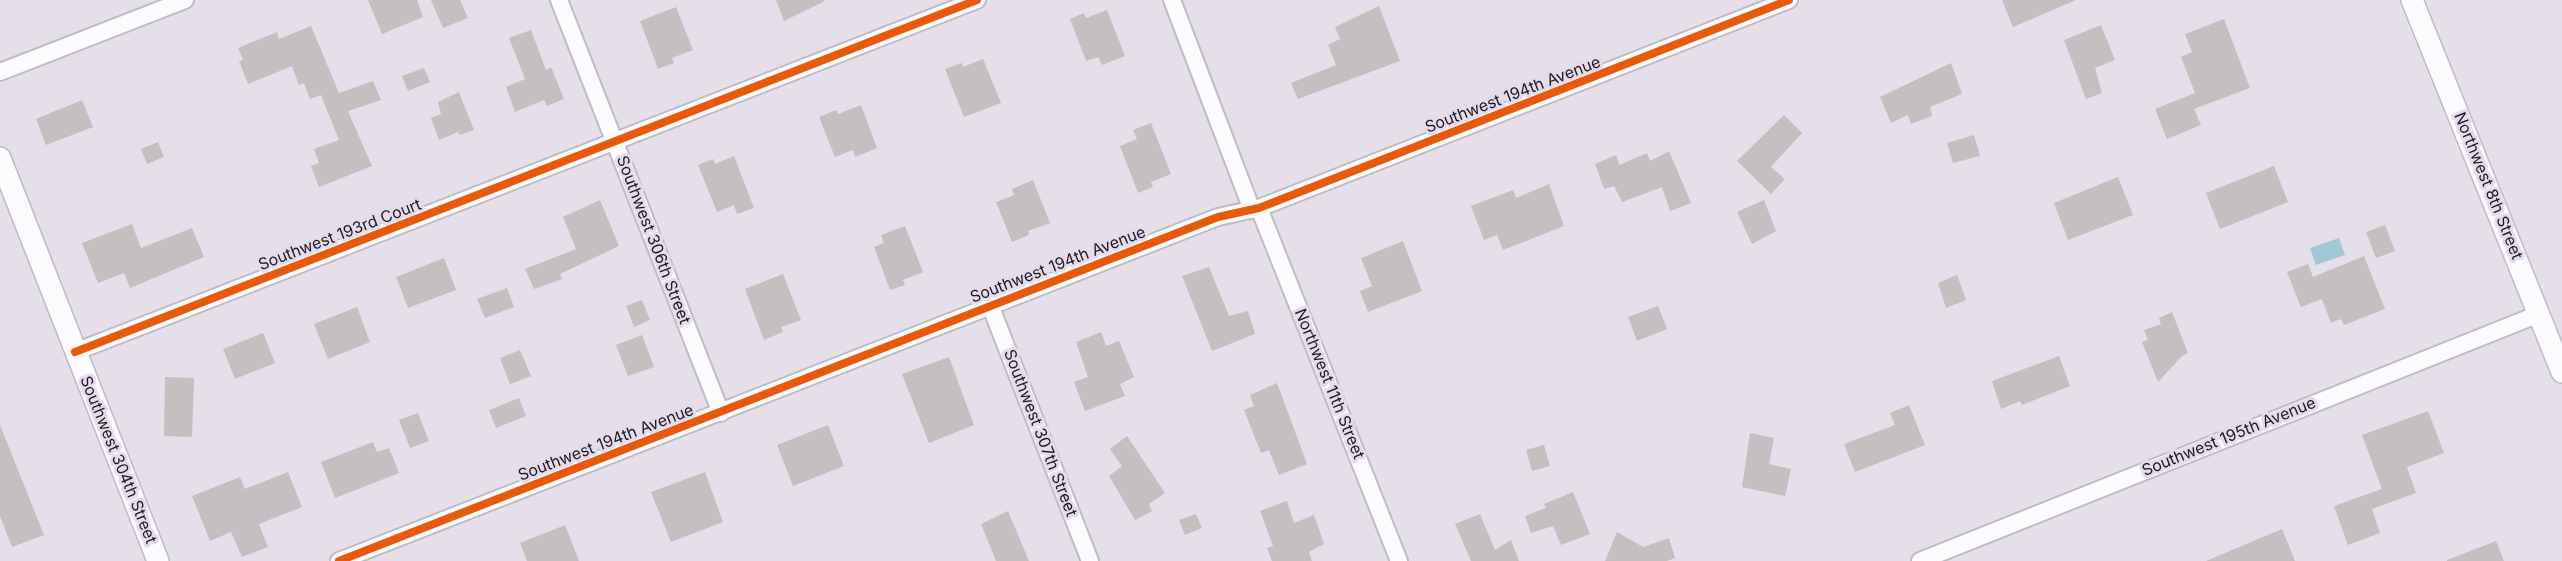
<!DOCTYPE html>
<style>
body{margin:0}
canvas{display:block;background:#e4dfe8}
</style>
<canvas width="2562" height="561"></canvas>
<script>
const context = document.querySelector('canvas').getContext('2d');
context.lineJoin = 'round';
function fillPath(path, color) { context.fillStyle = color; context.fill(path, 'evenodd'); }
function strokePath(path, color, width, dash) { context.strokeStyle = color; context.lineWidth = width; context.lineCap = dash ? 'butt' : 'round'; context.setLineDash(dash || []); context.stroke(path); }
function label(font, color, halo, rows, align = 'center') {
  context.font = font + ' Inter,sans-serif'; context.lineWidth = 6; context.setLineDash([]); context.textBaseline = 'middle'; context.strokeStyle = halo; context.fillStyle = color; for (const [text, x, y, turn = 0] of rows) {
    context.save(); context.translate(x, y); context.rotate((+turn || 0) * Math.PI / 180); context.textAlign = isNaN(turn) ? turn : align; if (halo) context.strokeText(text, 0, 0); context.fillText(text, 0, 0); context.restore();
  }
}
fillPath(new Path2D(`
 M2339 238 2345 255 2316 265 2310 248Z`), '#a3c7d5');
fillPath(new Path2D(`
 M368 0H417L423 17 382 34Z
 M431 0H460L468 18 443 28Z
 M776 0H824L825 1 784 21Z
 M2002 0H2076L2013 27Z
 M1379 6 1400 61 1298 99 1291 83 1336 65 1328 45 1340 39 1335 27Z
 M676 7 693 50 672 58 674 63 658 69 640 21Z
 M1107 10 1125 56 1102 65 1098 57 1086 61 1070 19 1084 13 1086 18Z
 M2224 19 2250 88 2194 109 2201 125 2167 139 2155 109 2195 93 2181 57 2192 52 2185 34Z
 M2101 25 2115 60 2095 68 2102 93 2086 99 2064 40Z
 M311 26 339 93 373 81 381 100 348 111 372 166 319 187 311 166 319 163 314 149 339 140 321 95 310 99 304 83 299 85 292 66 248 84 239 61 243 60 238 48 277 32 279 39Z
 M531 30 546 70 551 67 564 99 547 106 544 100 515 112 506 87 525 79 509 38Z
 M983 59 1001 103 964 117 945 69 962 63 963 67Z
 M1951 63 1962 94 1930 107 1932 116 1911 124 1908 115 1891 123 1880 97Z
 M424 68 430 82 408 91 402 76Z
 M459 92 474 130 460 135 458 132 439 140 431 118 441 114 438 102Z
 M82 100 93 127 46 145 36 119Z
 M861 105 877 148 855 157 853 150 835 157 819 117 836 110 838 114Z
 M1784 115 1802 133 1771 167 1785 179 1771 194 1737 161Z
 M1151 123 1171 174 1151 182 1153 187 1138 193 1120 146 1137 139 1133 130Z
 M1974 135 1980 156 1953 163 1947 143Z
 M158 142 164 157 147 164 141 149Z
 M1669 151 1691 203 1670 211 1662 187 1622 202 1614 186 1604 189 1595 164 1616 155 1619 165 1647 153 1650 161Z
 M734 156 754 208 737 214 734 205 717 212 698 165 713 159 715 164Z
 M2274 166 2288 202 2220 229 2206 193Z
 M2118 177 2133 215 2068 240 2054 203Z
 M1033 180 1050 223 1028 231 1029 235 1012 242 996 202 1014 195 1012 189Z
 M1549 184 1564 226 1503 250 1497 235 1484 240 1471 206 1513 190 1516 198Z
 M600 200 619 246 560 274 562 279 534 289 525 269 576 249 563 217Z
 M1764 200 1776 231 1752 244 1737 212Z
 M132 224 141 248 192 228 204 257 130 288 124 273 98 283 82 243Z
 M2385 225 2395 251 2376 258 2366 232Z
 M905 226 923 272 903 280 905 285 890 290 874 247 884 243 881 235Z
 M1403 241 1422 291 1368 312 1360 291 1372 286 1361 258Z
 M2364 256 2385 309 2344 325 2341 319 2331 323 2322 299 2301 307 2287 272 2308 264 2313 277Z
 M444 258 456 290 408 308 396 277Z
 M1209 267 1229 316 1248 311 1255 334 1212 351 1182 276Z
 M783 274 801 320 781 327 783 332 764 340 745 289Z
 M1957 275 1966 300 1946 308 1938 283Z
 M507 288 514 307 485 318 477 299Z
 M642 300 650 320 634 327 626 306Z
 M1658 306 1667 329 1637 341 1628 317Z
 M357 307 370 342 328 359 314 324Z
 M2172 312 2188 353 2182 356 2158 382 2142 342 2148 340 2144 330 2161 324 2159 318Z
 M1101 332 1106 346 1119 341 1134 377 1120 384 1125 396 1085 411 1074 382 1088 377 1076 342Z
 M263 333 275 363 235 379 223 349Z
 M642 335 654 367 628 376 616 345Z
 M520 350 531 376 510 384 500 358Z
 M2059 356 2070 386 2022 405 2020 401 2001 409 1992 381Z
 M949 357 974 425 929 443 902 374Z
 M165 377 194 378 192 437 164 436Z
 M1277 383 1307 464 1279 475 1269 450 1261 453 1244 410 1254 406 1250 395Z
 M519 398 526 416 496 428 489 410Z
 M1909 405 1925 445 1855 472 1844 444 1895 425 1890 413Z
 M2428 411 2444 453 2407 467 2416 493 2372 509 2380 533 2348 545 2334 506 2382 489 2362 435Z
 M418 413 429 441 410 448 399 420Z
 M0 425 44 535 12 547 0 516Z
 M828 425 844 466 793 486 777 445Z
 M1750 433 1774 438 1769 464 1791 469 1785 496 1742 487Z
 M1127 436 1165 493 1149 504 1152 511 1135 520 1109 476 1122 466 1110 449Z
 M373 442 377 452 389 448 399 473 335 498 321 462Z
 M1544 445 1550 466 1532 471 1526 450Z
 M288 472 302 507 259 524 268 547 242 557 231 532 210 541 192 496 240 477 245 489Z
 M705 472 723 522 671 542 651 492Z
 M1573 492 1590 534 1561 545 1553 526 1531 533 1525 516 1546 508 1544 504Z
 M1287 501 1294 523 1314 515 1324 544 1309 552 1312 561H1272L1267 548 1273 546 1260 511Z
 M1008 511 1029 561H996L981 524Z
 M1196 514 1202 528 1185 535 1179 520Z
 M1480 514 1495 550 1511 540 1519 561H1471L1455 524Z
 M565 525 579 561H527L520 543Z
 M2282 529 2295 561H2206Z
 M1617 532 1643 547 1669 538 1675 558 1667 561H1605Z
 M2496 541 2504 561H2447V560Z`), '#c5bfc1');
const minor = new Path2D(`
 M559 0 721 413
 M1172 0 1252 210
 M0 72 185 0
 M1259 208 1399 561
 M990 305 1090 561
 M75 352 977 0
 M339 561 1218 217 1259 208 1789 0
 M1920 561 2539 314`);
const tertiary = new Path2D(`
 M2412 0 2562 372
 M0 158 158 561`);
strokePath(minor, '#bfbcc3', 20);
strokePath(tertiary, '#bfbcc3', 24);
strokePath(minor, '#fbfafc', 16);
strokePath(tertiary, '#fbfafc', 21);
strokePath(new Path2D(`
 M75 352 977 0
 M339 561 1218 217 1259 208 1789 0`), '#e8590c', 8);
label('16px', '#1e1a20', '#e5dbec', [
 ["Southwest 194th Avenue",1513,95,-21],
 ["Northwest 8th Street",2488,186,68],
 ["Southwest 193rd Court",340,235,-21],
 ["Southwest 306th Street",653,240,69],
 ["Southwest 194th Avenue",1058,265,-21],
 ["Northwest 11th Street",1329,384,68],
 ["Southwest 307th Street",1040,433,69],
 ["Southwest 195th Avenue",2229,437,-22],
 ["Southwest 194th Avenue",606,443,-21],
 ["Southwest 304th Street",118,460,68]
]);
</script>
